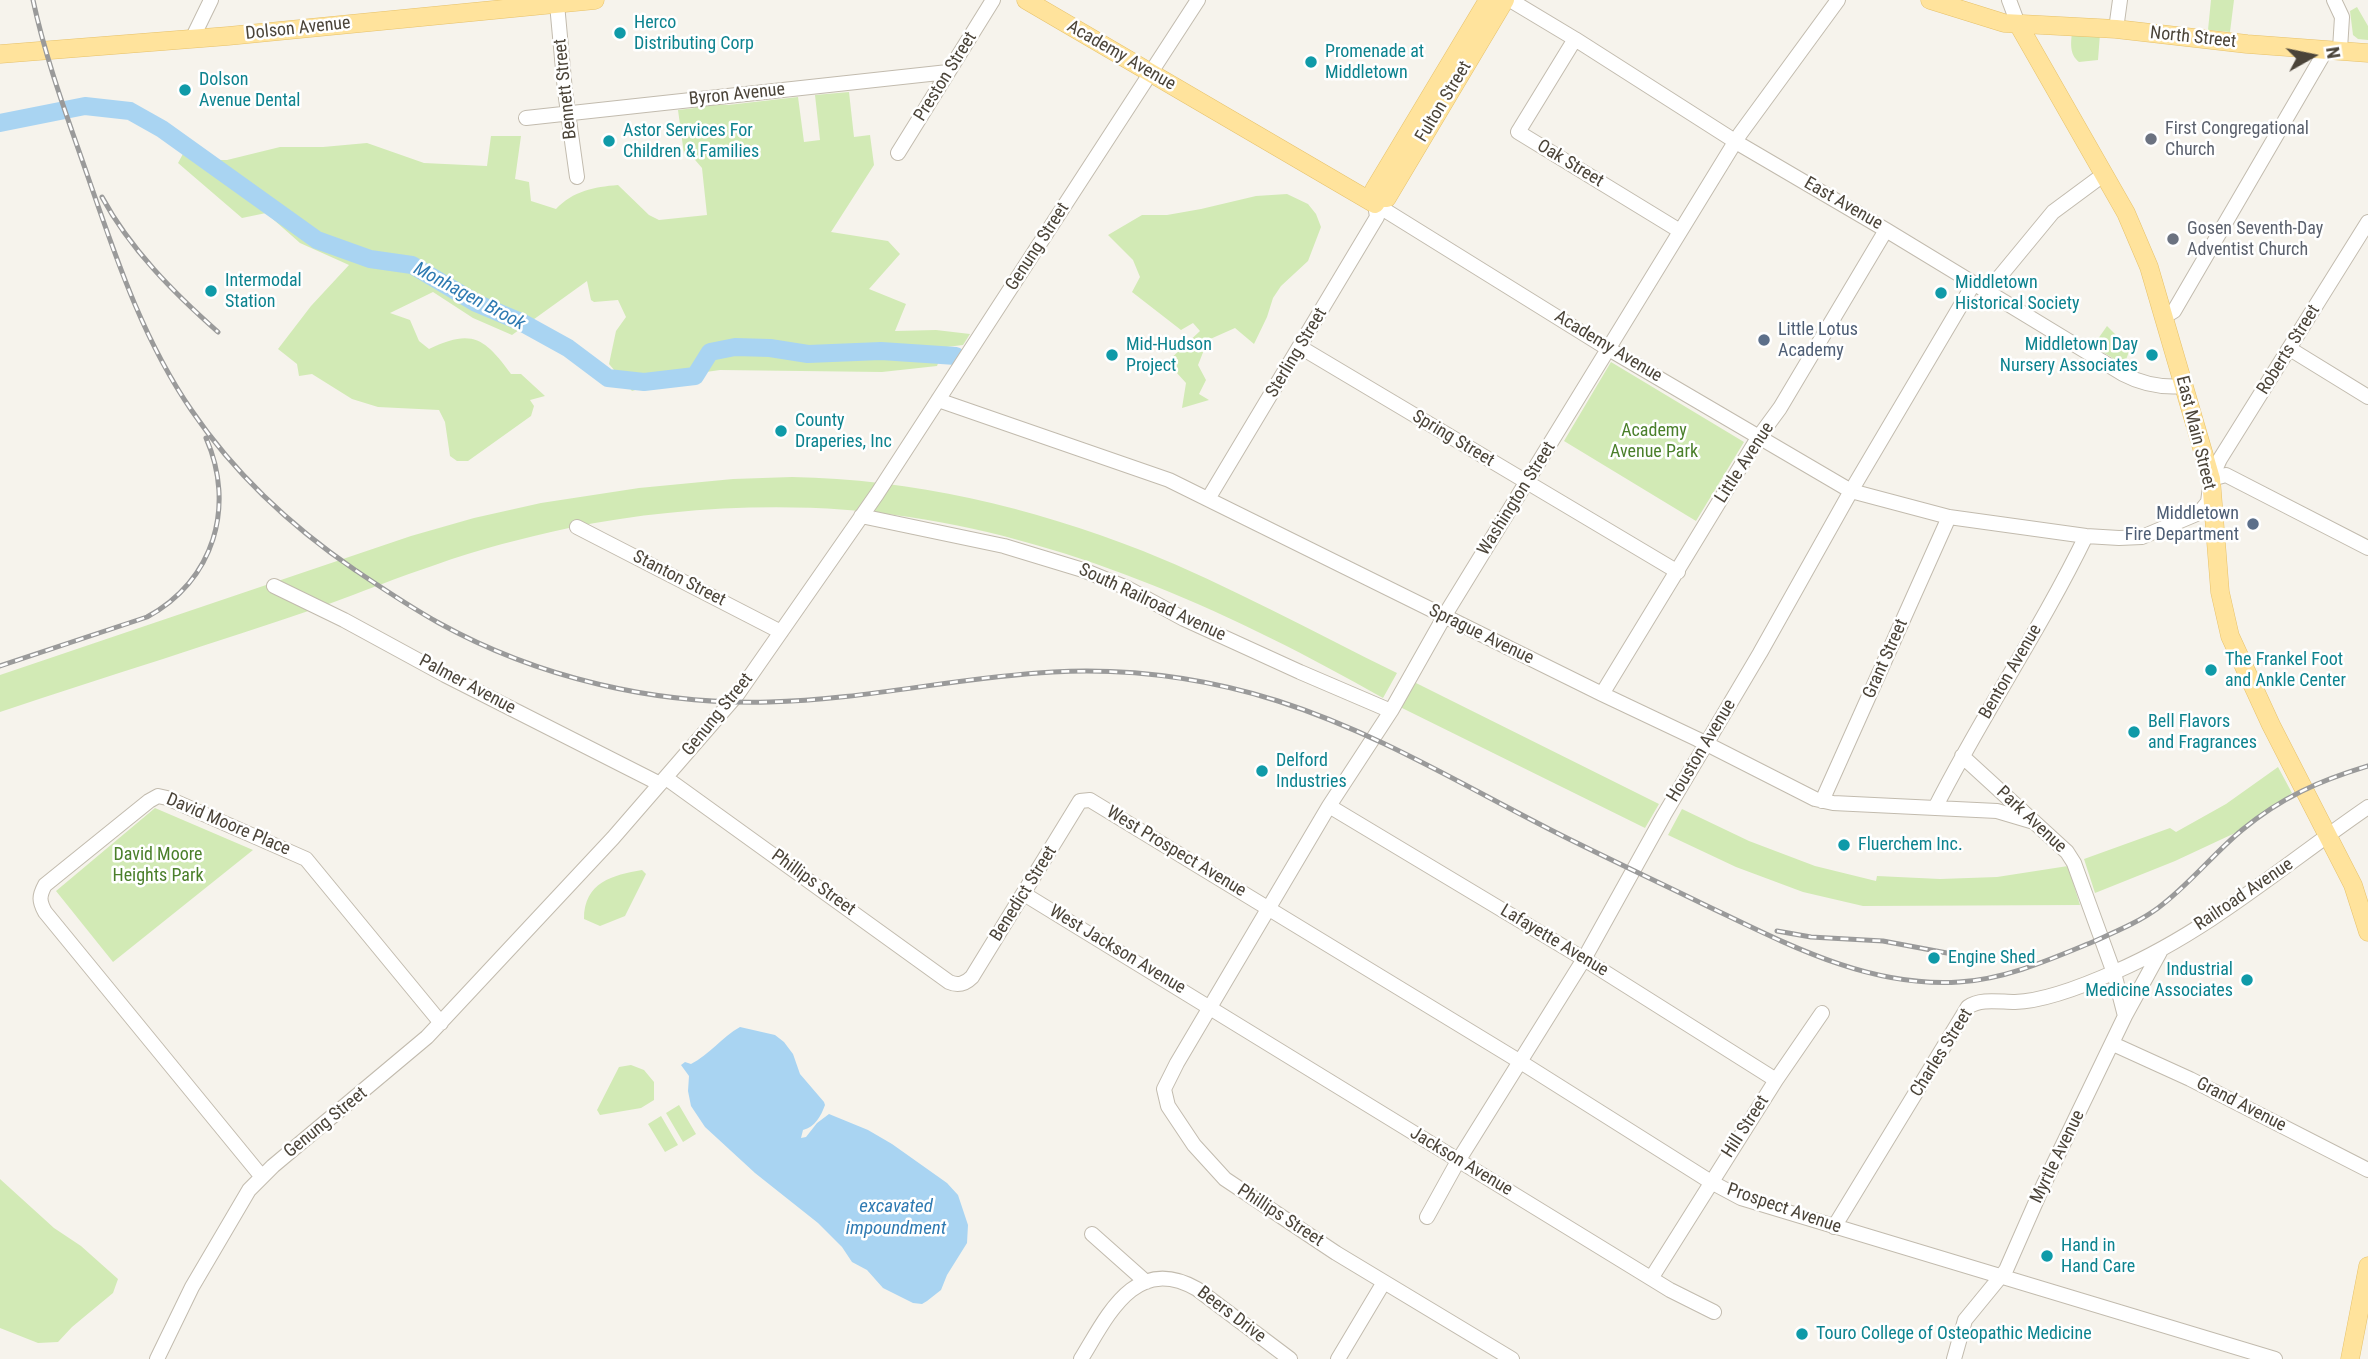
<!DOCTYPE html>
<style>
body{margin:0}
#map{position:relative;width:2368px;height:1359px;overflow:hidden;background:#f6f3ec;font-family:"Roboto Condensed",sans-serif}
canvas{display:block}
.north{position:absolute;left:2277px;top:21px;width:70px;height:70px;-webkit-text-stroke:5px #fff;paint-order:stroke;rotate:81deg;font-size:19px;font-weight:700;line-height:28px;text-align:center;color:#4b4439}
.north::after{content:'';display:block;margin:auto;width:24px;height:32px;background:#4b4439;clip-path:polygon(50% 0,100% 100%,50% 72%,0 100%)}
</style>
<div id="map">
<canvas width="2368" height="1359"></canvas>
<div class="north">N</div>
</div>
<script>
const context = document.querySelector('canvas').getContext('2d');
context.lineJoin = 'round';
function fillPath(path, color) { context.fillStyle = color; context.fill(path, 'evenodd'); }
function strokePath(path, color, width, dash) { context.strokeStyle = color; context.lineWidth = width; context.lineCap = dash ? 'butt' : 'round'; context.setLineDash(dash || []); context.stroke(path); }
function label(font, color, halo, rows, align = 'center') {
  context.font = font + ' "Roboto Condensed",sans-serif'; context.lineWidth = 5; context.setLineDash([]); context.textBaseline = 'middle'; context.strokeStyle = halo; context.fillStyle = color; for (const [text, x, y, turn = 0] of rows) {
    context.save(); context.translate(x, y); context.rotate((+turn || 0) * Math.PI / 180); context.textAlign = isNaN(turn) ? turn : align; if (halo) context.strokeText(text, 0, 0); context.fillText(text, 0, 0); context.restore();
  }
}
fillPath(new Path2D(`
 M2211 0H2234L2230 32 2208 30Z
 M2357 7 2368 26V40L2358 39 2353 35 2350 11Z
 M2072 31 2100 34 2098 60 2079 62C2069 54 2071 43 2072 31Z
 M849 92 854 137 870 135 874 165 831 232 888 241 900 254 869 289 906 304 895 331 936 330 970 334 963 345 930 349 941 355 937 366 882 372 720 370 685 375 632 391 609 364 616 331 626 317 618 300 594 302 591 300 587 281 512 335 473 318 433 292 390 313 410 320 419 341 429 349C472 328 485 338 511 374H521L545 396 530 400 534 406 531 416 468 461H457L450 456 445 422 439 410 378 407 352 399 312 374 299 376 297 364 278 349 311 306 349 265 300 243 266 213 242 218 178 163 184 152H188L202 160H227L280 147H323L367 143 424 163 487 166 491 136H521L515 179 529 182 531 201 556 209C573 191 594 187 618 185L649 215 659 220 707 215 702 168 690 154H684L678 110 695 108 696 103 728 105 798 97 804 142 820 140 815 95Z
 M1287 194 1308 204 1316 214 1321 227 1308 261 1281 286 1273 298 1267 317 1254 344 1235 328 1208 340 1198 365 1206 380 1199 394 1209 400 1182 408 1186 383 1167 362 1200 331 1193 323 1181 330 1132 292 1140 277 1133 260 1108 235 1142 215H1167L1201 209 1256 196Z
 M2107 326 2130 349 2124 365 2093 346Z
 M1611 362 1744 442 1696 521 1564 441Z
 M792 477C912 479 1031 507 1143 551 1230 586 1313 632 1397 673L1383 698C1237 615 1077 542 909 517 803 500 674 506 569 528 524 538 478 549 435 565 398 577 362 592 326 605 218 642 108 676 0 712V675L411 536 474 518 541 503 639 488 733 479Z
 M1414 682 1659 804 1645 828 1400 707Z
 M2278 767 2292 793 2235 833 2175 861 2095 893 2084 859 2170 828 2176 832 2226 804Z
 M155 808 253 850 113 962 56 891Z
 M1682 809 1749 841 1815 866 1876 881 1877 876 1940 879 1997 877 2068 866 2080 905 1863 906 1803 892 1736 867 1668 835Z
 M642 870 646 874 625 916 600 926 584 919C584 882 613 875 642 870Z
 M631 1065 644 1070 654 1082V1100L641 1108 600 1115 597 1110 619 1067Z
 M679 1105 696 1134 683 1142 666 1113Z
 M661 1116 678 1145 665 1152 648 1124Z
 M0 1179 54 1228 81 1246 118 1279 113 1293 72 1327 58 1342 38 1343 0 1328Z`), '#d2eab5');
fillPath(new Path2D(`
 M740 1027 775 1035 784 1042 793 1054 800 1074 824 1102 825 1105C821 1116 815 1127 803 1130L801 1138 806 1137 817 1123 829 1114 868 1130 892 1144 947 1183 958 1195 968 1225 967 1243 947 1275 941 1290 927 1301 922 1304 913 1303 883 1288 867 1270 852 1262 842 1247 818 1223 755 1173 705 1127 691 1106 688 1091 689 1076 681 1065 685 1062 691 1064C709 1055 722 1037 740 1027Z`), '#a9d4f2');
strokePath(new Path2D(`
 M0 123 85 106 130 111 162 129 317 240 370 259 412 265 476 303 521 322 568 348 608 378 644 382 695 376 710 352 735 347 770 348 808 354 881 351 956 356`), '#a9d4f2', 18);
const minor = new Path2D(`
 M559 0 557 4 565 91 577 177
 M1510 0 1575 39 1741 145 1886 230 2123 374C2142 384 2162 388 2184 386
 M2009 0 2018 24
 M2334 0 2342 17 2340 49
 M2117 22 2120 0
 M192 39 211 0
 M1575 39 1518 132 1680 231
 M526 118 948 72
 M898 153 993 0
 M1375 204 1602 345 1851 491 1949 517 2086 536 2119 538 2142 537 2199 513 2208 502 2211 479 2220 459 2368 222
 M1987 292 2053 212 2103 175
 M2164 317 2174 311 2326 50
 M1300 347 1678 572
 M2290 349 2368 397
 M938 400 1169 480 1602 694 1697 739 1815 799 1833 803 1997 811 2034 822
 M2211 479 2226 475 2368 548
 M1208 499 1377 217 1375 204
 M861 516 1004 546 1083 570 1127 588 1184 619 1300 672 1391 711
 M577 527 781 632
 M274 586 344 620 445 675 660 784
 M1602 694 1758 438 1780 408 1886 230
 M1962 756 2067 852 2074 863 2114 973 2125 1016
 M666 778 949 982C958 986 965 984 972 977L1080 801 1090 800 1519 1061 1711 1182 1741 1198 2275 1359
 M1822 801 1949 517
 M1329 806 1584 959 1776 1080
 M1935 808C1982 715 2041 629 2086 536
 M1024 894 1670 1290 1714 1312
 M2113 1044 2190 1079 2368 1170
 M262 1177 45 912C39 901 39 896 45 885L149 801 158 796 167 798 306 859 441 1023
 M1427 1217 1458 1161 1584 959 1664 815 1760 653 1851 491 1974 283
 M1834 1227 1968 1007C1980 998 2000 1002 2015 1002 2047 1001 2088 984 2117 971 2209 931 2286 863 2368 807
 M1092 1234 1146 1282
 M1652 1277 1776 1080 1822 1013
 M157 1359 192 1287 249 1190 273 1166 427 1037 613 838 737 695 877 494 1198 0
 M1081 1359C1108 1315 1135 1254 1197 1289L1290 1359
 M1338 1359 1384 1282
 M1512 1359 1336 1253 1225 1179 1194 1145 1168 1106 1164 1089 1177 1063 1329 806 1391 711 1448 610 1740 134 1838 0
 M1954 1359 1965 1320 2006 1270 2042 1188 2125 1016 2160 952`);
const major = new Path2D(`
 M1026 0 1375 204 1379 198H1387L1505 0
 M1930 0 2004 23 2116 29 2247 44 2368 53
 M2018 24 2126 213 2149 267 2211 479 2220 592 2230 636 2271 725 2353 885 2368 932
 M0 54 228 36 595 0
 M1379 198 1374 190 1488 0
 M2350 1359 2368 1266`);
strokePath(minor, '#c2bbae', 16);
strokePath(major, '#e6c16a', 19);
strokePath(minor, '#fff', 14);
strokePath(major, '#ffe39c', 18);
const rail = new Path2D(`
 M33 0C46 61 68 119 88 177 116 258 143 340 192 411 235 474 292 527 355 570 382 588 410 607 439 623 538 678 656 705 769 702 864 700 958 677 1053 672 1129 668 1205 678 1278 701 1375 732 1459 783 1549 829 1600 855 1652 879 1703 904 1783 942 1867 988 1959 982 2007 979 2051 959 2095 941 2117 931 2139 922 2158 908 2189 885 2213 854 2242 830 2282 797 2319 781 2368 766
 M102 197C130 249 174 293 218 332
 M0 666 147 617C214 581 236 506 206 438
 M1777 931 1811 937 1883 941 1947 953`);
strokePath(rail, '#9a9a9a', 5);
strokePath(rail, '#fff', 2.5, [8]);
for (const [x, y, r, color] of [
 [620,33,7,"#0f9aa8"],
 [1311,62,7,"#0f9aa8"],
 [185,90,7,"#0f9aa8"],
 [2151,139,7,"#6b7280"],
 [609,141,7,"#0f9aa8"],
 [2173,239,7,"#6b7280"],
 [211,291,7,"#0f9aa8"],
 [1941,293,7,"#0f9aa8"],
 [1764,340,7,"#5c6f8a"],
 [1112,355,7,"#0f9aa8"],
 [2152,355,7,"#0f9aa8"],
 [781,431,7,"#0f9aa8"],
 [2253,524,7,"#5c6f8a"],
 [2211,670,7,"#0f9aa8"],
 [2134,732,7,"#0f9aa8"],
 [1262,771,7,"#0f9aa8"],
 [1844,845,7,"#0f9aa8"],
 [1934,958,7,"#0f9aa8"],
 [2247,980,7,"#0f9aa8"],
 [2047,1256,7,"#0f9aa8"],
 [1802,1334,7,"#0f9aa8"]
]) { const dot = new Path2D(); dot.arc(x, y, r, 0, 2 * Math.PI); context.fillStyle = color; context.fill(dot); strokePath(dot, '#fff', 2.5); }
label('18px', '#0d838f', '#fff', [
 ["Herco",634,23],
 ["Distributing Corp",634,44],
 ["Promenade at",1325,52],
 ["Middletown",1325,73],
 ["Dolson",199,80],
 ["Avenue Dental",199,101],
 ["Astor Services For",623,131],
 ["Children & Families",623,152],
 ["Intermodal",225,281],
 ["Station",225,302],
 ["Middletown",1955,283],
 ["Historical Society",1955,304],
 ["Mid-Hudson",1126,345],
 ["Project",1126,366],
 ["Middletown Day",2138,345,"right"],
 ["Nursery Associates",2138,366,"right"],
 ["County",795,421],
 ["Draperies, Inc",795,442],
 ["The Frankel Foot",2225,660],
 ["and Ankle Center",2225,681],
 ["Bell Flavors",2148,722],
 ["and Fragrances",2148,743],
 ["Delford",1276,761],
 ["Industries",1276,782],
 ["Fluerchem Inc.",1858,845],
 ["Engine Shed",1948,958],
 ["Industrial",2233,970,"right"],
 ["Medicine Associates",2233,991,"right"],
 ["Hand in",2061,1246],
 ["Hand Care",2061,1267],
 ["Touro College of Osteopathic Medicine",1816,1334]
], 'left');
label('18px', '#4b4439', '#fff', [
 ["Dolson Avenue",298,29,-6],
 ["North Street",2193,38,6],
 ["Academy Avenue",1121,56,30],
 ["Preston Street",946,77,-58],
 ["Bennett Street",566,89,-96],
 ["Byron Avenue",737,95,-6],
 ["Fulton Street",1444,102,-59],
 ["Oak Street",1570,164,31],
 ["East Avenue",1843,204,30],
 ["Genung Street",1038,247,-57],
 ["Academy Avenue",1608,347,31],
 ["Roberts Street",2289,350,-58],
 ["Sterling Street",1297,353,-59],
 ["East Main Street",2195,433,76],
 ["Spring Street",1453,439,31],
 ["Little Avenue",1745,463,-57],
 ["Washington Street",1517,499,-58],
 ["Stanton Street",679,579,27],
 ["South Railroad Avenue",1152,603,25],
 ["Sprague Avenue",1481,635,26],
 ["Grant Street",1886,659,-66],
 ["Benton Avenue",2011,672,-60],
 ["Palmer Avenue",467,685,28],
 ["Genung Street",718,715,-51],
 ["Houston Avenue",1702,751,-59],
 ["Park Avenue",2031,820,43],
 ["David Moore Place",228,825,23],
 ["West Prospect Avenue",1176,852,31],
 ["Phillips Street",813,883,36],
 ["Benedict Street",1024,894,-58],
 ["Railroad Avenue",2244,895,-34],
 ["Lafayette Avenue",1554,941,31],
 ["West Jackson Avenue",1117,950,31],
 ["Charles Street",1942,1053,-58],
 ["Grand Avenue",2241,1105,27],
 ["Genung Street",326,1123,-39],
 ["Hill Street",1746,1127,-57],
 ["Myrtle Avenue",2058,1157,-64],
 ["Jackson Avenue",1461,1162,31],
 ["Prospect Avenue",1784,1209,19],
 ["Phillips Street",1280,1216,33],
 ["Beers Drive",1231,1315,37]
]);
label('18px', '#5b616d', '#fff', [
 ["First Congregational",2165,129],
 ["Church",2165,150],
 ["Gosen Seventh-Day",2187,229],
 ["Adventist Church",2187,250]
], 'left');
label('18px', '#4e5e75', '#fff', [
 ["Little Lotus",1778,330],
 ["Academy",1778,351],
 ["Middletown",2239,514,"right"],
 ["Fire Department",2239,535,"right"]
], 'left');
label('18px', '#4a7f2a', '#fff', [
 ["Academy",1654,431],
 ["Avenue Park",1654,452],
 ["David Moore",158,855],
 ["Heights Park",158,876]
]);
label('italic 19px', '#2e7ab2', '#fff', [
 ["Monhagen Brook",469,297,28],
 ["excavated",896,1207],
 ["impoundment",896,1229]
]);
</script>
